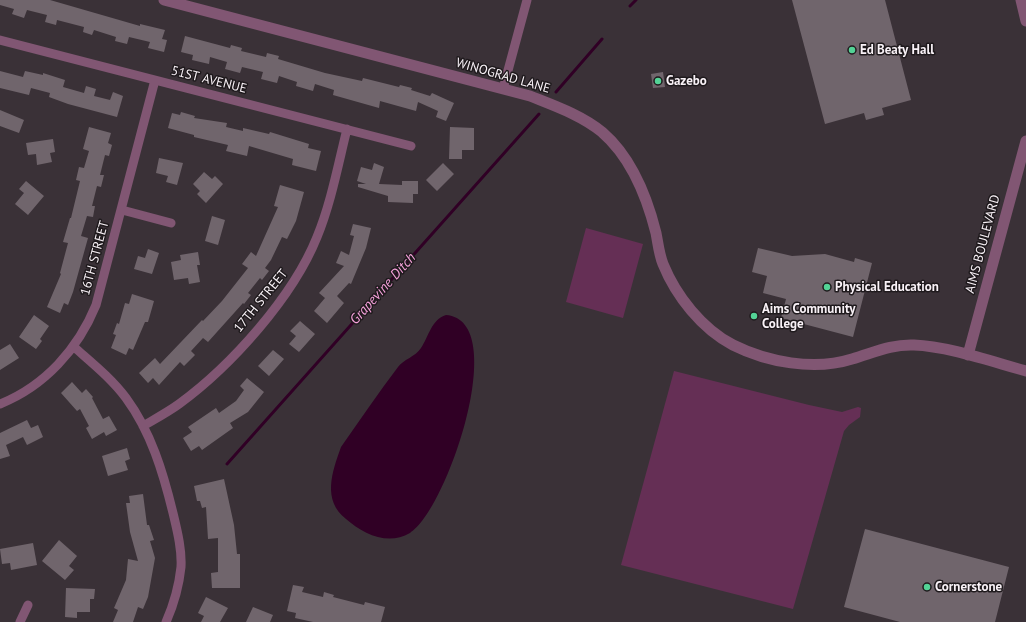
<!DOCTYPE html>
<style>
body{margin:0}
canvas{display:block;background:#3a3137}
</style>
<canvas width="1026" height="622"></canvas>
<script>
const context = document.querySelector('canvas').getContext('2d');
context.lineJoin = 'round';
function fillPath(path, color) { context.fillStyle = color; context.fill(path, 'evenodd'); }
function strokePath(path, color, width, dash) { context.strokeStyle = color; context.lineWidth = width; context.lineCap = dash ? 'butt' : 'round'; context.setLineDash(dash || []); context.stroke(path); }
function label(font, color, halo, rows, align = 'center') {
  context.font = font + ' "PT Sans",sans-serif'; context.lineWidth = 3; context.setLineDash([]); context.textBaseline = 'middle'; context.strokeStyle = halo; context.fillStyle = color; for (const [text, x, y, turn = 0] of rows) {
    context.save(); context.translate(x, y); context.rotate((+turn || 0) * Math.PI / 180); context.textAlign = isNaN(turn) ? turn : align; if (halo) context.strokeText(text, 0, 0); context.fillText(text, 0, 0); context.restore();
  }
}
fillPath(new Path2D(`
 M586 228 643 244 623 318 566 302Z
 M674 371 809 405 842 412 858 407 861 408 860 417 849 425 844 431 793 609 621 565Z`), '#652f55');
fillPath(new Path2D(`
 M446 315C512 320 447 511 410 533 388 546 363 534 346 519 322 500 332 472 341 447 360 420 378 393 398 367 404 359 415 357 421 348 429 336 431 320 446 315Z`), '#300025');
strokePath(new Path2D(`
 M630 6 636 0
 M556 92 602 39
 M227 464 539 114`), '#300025', 3);
fillPath(new Path2D(`
 M0 0H50L140 26V24L165 30 162 39 167 40 164 52 148 48 150 42 129 37 127 44 115 41 116 37 94 30 92 35 83 32 84 27 57 20 56 25 45 22 47 15 27 10 24 18 12 14 14 9 0 5Z
 M792 0H885L911 100 882 108 884 115 866 120 864 113 825 124Z
 M185 36 230 48 231 45 242 48 241 51 266 57 267 53 279 56 278 59 325 73 362 81 363 78 399 87 400 85 412 88 411 90 430 96 432 93 454 103 446 121 436 117 438 111 418 102 416 111 380 101 379 108 333 95 334 90 315 84 313 91 296 86 297 82 279 76 277 83 261 79 263 72 242 67 240 73 225 69 227 62 210 57 209 64 192 60 193 55 181 52Z
 M0 71 23 77 25 71 43 75V73L65 80 63 87 84 93 86 86 96 89 94 96 110 100 113 92 123 96 117 117 68 104 49 97 50 93 31 88 29 95 0 88Z
 M663 72 665 87 653 88 651 74Z
 M0 110 24 120 19 133 0 126Z
 M181 112 195 116 194 118 227 123 226 127 243 131V128L269 134 270 132 309 144 308 148 321 151 316 171 292 165 293 159 249 146 247 156 226 151 228 145 194 137V135L168 128 172 113 180 115Z
 M89 127 111 133 108 143 112 145 109 156 105 155 100 175H104L101 187 97 186 92 206H95L93 217 87 216 81 236 88 238 73 292 68 305 64 303 60 313 47 307 61 274 60 273 68 243 63 242 70 218H71L80 181 76 180 79 167 84 168 89 151 83 149Z
 M450 127 474 128V150H462V159H449Z
 M53 139 55 152 50 153 52 162 37 165 36 154 28 155 26 143Z
 M159 158 183 163 177 185 166 182 168 176 156 173Z
 M374 163 384 167 379 184 402 185V181H418V194H413V203L388 202V196L358 187V184H366L357 181 361 167 372 170Z
 M443 163 454 174 437 191 426 180Z
 M204 172 212 179 215 176 223 184 206 203 197 194 200 191 193 184Z
 M26 181 44 196 28 215 15 204 24 193 19 189Z
 M280 185 304 192 296 221 287 239 282 237 271 260 265 268 269 271 262 280 260 278 248 293 251 295 244 304 243 303 208 342 203 338 191 351 195 355 184 366 180 362 159 385 153 378 148 383 139 373 155 358 160 364 202 320 203 321 222 301 248 268 242 264 251 252 256 256 278 207 274 206Z
 M212 216 225 220 218 245 205 241Z
 M353 224 371 228 366 248 351 284 349 283 337 296 344 303 327 323 314 311 325 298 319 293 344 266 336 263 341 251 349 255 354 236 350 235Z
 M758 248 792 256 825 254 854 262 855 258 872 263 853 337 781 318 786 299 763 293 767 276 752 272Z
 M148 249 159 253 152 274 134 269 138 256 145 258Z
 M198 252 200 265H197L200 282 189 284 188 278 174 280 171 262 181 260 180 255Z
 M132 294 154 301 148 322H145L133 350 129 348 126 355 111 348 116 335 113 334 117 323 119 324 125 303 129 304Z
 M34 315 49 326 40 339 42 341 36 349 19 337Z
 M300 321 315 334 299 352 289 344 296 336 290 331Z
 M10 344 19 358 0 370V350Z
 M273 350 284 359 269 376 258 366Z
 M247 378 264 392 248 412 230 423 233 428 202 450 199 446 191 451 183 438 192 432 188 427 216 408 219 413 236 401 244 390 240 386Z
 M72 382 82 393 86 389 93 397 92 398 103 419 109 416 117 430 106 436 104 432 92 439 86 428 89 426 80 409 77 411 61 393Z
 M27 420 31 428 38 425 43 437 27 445 23 437 6 445 10 456 0 459V433Z
 M127 448 130 459 125 461 128 470 108 476 102 456Z
 M224 479 234 525 237 554H240V588H212L211 573 218 572V538L208 539 206 507 202 508 200 501H197L194 486Z
 M143 494 147 525H149L154 540 150 541 155 558 148 597 143 609 138 607 133 622H113L118 610 114 608 126 580 128 559 138 561 130 532 126 503H130L129 496Z
 M865 529 1009 567 995 622H900L844 607Z
 M59 540 77 556 69 566 74 570 65 580 42 561Z
 M33 543 37 565 11 570 10 563 2 564 0 549Z
 M293 585 304 587 302 592 323 597 324 592 334 595 333 597 364 605 365 602 385 607 381 622H313L295 618 296 613 287 611Z
 M66 588 95 589 94 599H90V612H77V618L65 617Z
 M206 597 228 608 220 622H201L204 616 198 613Z
 M253 607 273 615 270 622H246Z`), '#70656c');
strokePath(new Path2D(`
 M0 40 411 146
 M503 89 527 0
 M122 210 171 223
 M74 347C92 363 111 378 126 398 151 432 163 472 173 513 177 530 182 549 181 567 179 586 174 604 166 622
 M0 404C45 386 78 349 96 305L155 80
 M143 426C155 419 168 412 179 404 231 366 293 297 317 237 331 203 338 165 347 129
 M20 622 28 605`), '#815673', 9);
strokePath(new Path2D(`
 M164 0 530 96C555 106 581 115 602 132 631 157 647 197 656 233 658 243 659 254 663 264 676 296 702 329 733 345 767 362 814 371 852 359 873 353 891 344 914 345 947 346 993 362 1026 371
 M1021 0 1026 21
 M968 355 1026 141`), '#815673', 11);
for (const [x, y, r, color] of [
 [852,50,4,"#53d396"],
 [658,81,4,"#53d396"],
 [827,287,4,"#53d396"],
 [754,316,4,"#53d396"],
 [927,587,4,"#53d396"]
]) { const dot = new Path2D(); dot.arc(x, y, r, 0, 2 * Math.PI); context.fillStyle = color; context.fill(dot); strokePath(dot, '#1f1a1d', 1.5); }
label('bold 13px', '#f9f2f7', '#1f1a1d', [
 ["Ed Beaty Hall",860,50],
 ["Gazebo",666,81],
 ["Physical Education",835,287],
 ["Aims Community",762,309],
 ["College",762,324],
 ["Cornerstone",935,587]
], 'left');
label('13px', '#f9f2f7', '#1f1a1d', [
 ["WINOGRAD LANE",503,76,16],
 ["51ST AVENUE",209,80,14],
 ["AIMS BOULEVARD",983,244,-75],
 ["16TH STREET",95,258,-75],
 ["17TH STREET",261,301,-51]
]);
label('italic 14px', '#f6a1db', '#1f1a1d', [
 ["Grapevine Ditch",383,289,-48]
]);
</script>
